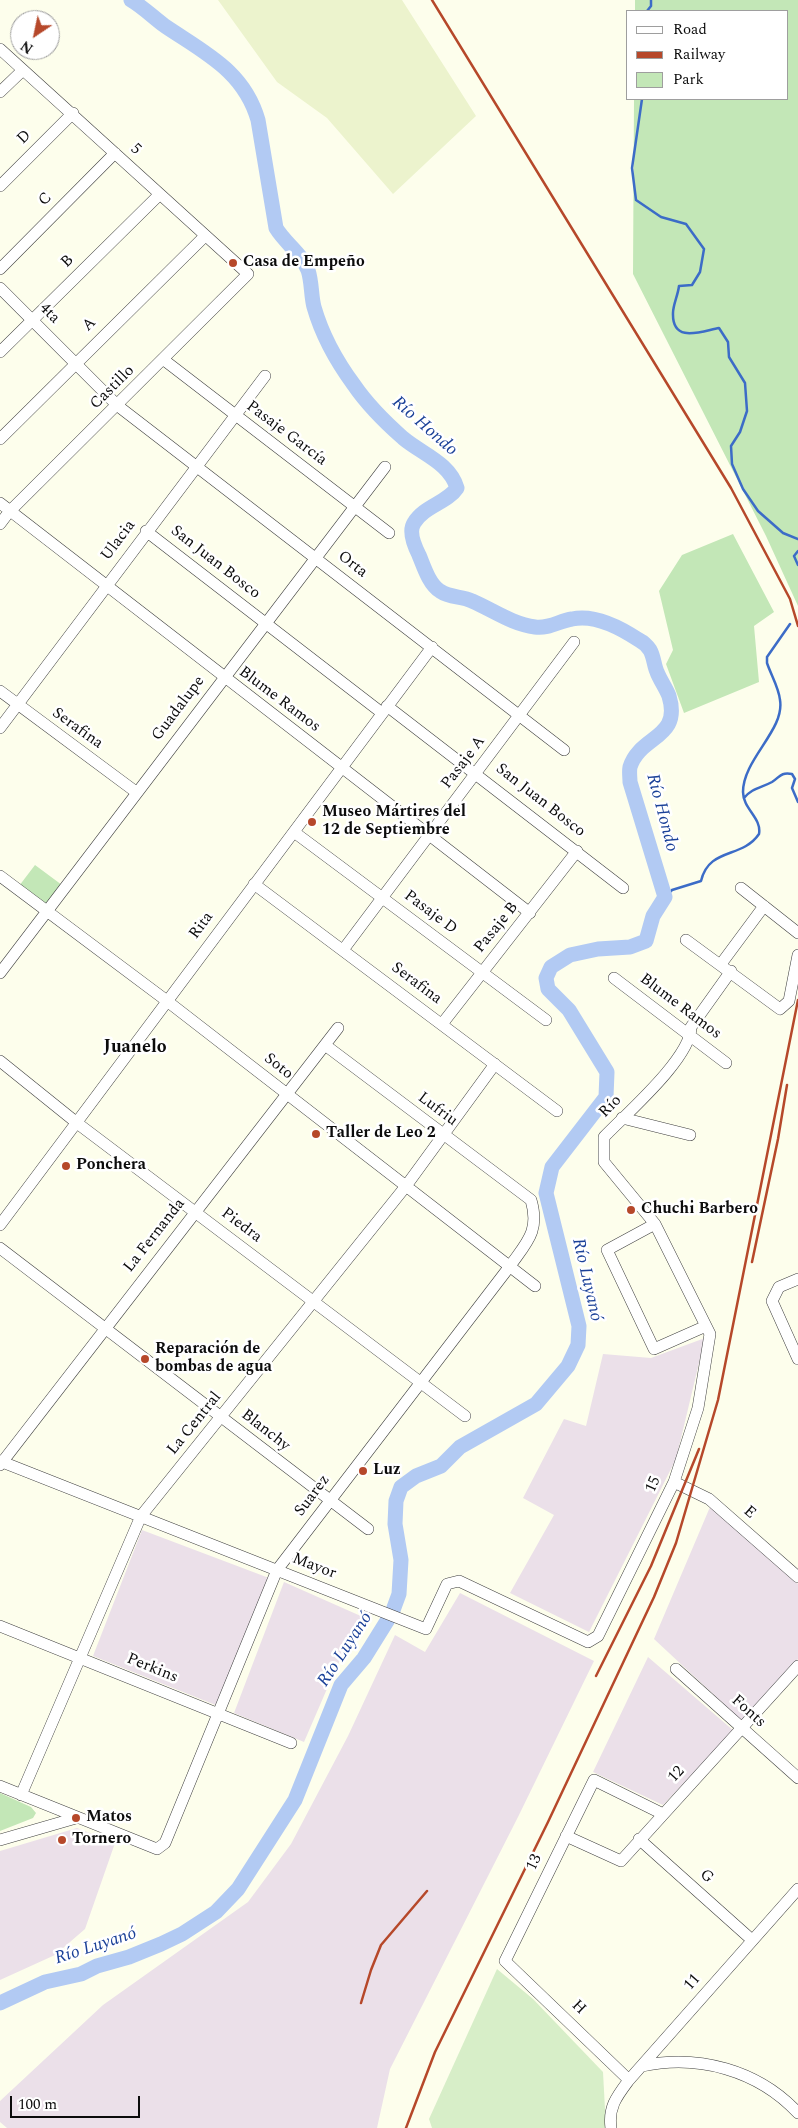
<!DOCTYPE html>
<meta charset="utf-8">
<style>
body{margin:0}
#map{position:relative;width:798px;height:2128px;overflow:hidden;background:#fdfeec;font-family:Spectral,serif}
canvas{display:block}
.legend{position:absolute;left:626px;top:10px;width:162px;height:90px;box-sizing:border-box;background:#fff;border:1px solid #9e9e9e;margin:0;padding:6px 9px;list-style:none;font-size:15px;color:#0c0c0c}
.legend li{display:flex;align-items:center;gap:10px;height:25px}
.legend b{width:25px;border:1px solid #9e9e9e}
.north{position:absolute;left:10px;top:10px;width:50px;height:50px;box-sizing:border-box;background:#fff;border:1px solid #9e9e9e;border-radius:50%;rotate:214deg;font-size:14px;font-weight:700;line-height:20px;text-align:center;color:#0c0c0c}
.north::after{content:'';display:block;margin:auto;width:18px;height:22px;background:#b6482a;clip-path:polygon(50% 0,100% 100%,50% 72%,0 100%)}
.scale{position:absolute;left:10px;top:2096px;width:130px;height:22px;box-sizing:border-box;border:2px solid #0c0c0c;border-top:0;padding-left:6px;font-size:15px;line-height:18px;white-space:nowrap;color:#0c0c0c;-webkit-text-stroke:4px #fff;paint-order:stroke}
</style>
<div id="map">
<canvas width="798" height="2128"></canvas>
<ul class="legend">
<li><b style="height:6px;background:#fff"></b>Road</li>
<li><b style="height:6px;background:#b6482a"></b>Railway</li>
<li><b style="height:14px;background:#c3e7b7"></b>Park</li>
</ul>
<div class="north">N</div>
<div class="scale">100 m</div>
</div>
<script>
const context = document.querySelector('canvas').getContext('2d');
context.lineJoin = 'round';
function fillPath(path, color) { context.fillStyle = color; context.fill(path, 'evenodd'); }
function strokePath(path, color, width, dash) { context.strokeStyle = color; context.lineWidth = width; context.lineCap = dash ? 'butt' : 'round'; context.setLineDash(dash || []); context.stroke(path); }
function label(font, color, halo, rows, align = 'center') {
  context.font = font + ' Spectral,serif'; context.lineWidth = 5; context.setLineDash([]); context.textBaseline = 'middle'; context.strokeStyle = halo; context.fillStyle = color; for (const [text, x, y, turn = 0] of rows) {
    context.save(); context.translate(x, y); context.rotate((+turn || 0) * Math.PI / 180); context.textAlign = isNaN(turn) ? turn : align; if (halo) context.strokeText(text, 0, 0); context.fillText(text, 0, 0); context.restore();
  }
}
fillPath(new Path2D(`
 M705 1338 676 1459 589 1632 510 1593 554 1515 523 1498 564 1419 586 1426 603 1354 651 1358Z
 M710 1507 798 1584V1659L742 1721 654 1639Z
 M142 1530 269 1578 218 1706 93 1656Z
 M284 1582 363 1617 336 1668 304 1742 234 1713Z
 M460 1593 594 1661 518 1817 390 2069 377 2128H7L0 2122V2101L103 2005 248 1902 291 1844 348 1736 395 1635 425 1652Z
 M648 1657 734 1731 663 1805 593 1772Z
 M77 1828 115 1843 85 1929 55 1955 0 1980V1851Z`), '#ebe0e9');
fillPath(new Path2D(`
 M218 0H402L476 116 393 194 327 118 277 82Z`), '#ecf3cd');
fillPath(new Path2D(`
 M635 0H798V606L766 536 633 274 634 99H787V11H635Z
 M733 534 774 612 754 626 759 682 684 713 666 664 673 650 659 591 682 555Z
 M35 865 62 885 46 907 19 886Z
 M0 1793 31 1807 36 1813 33 1818 0 1831Z`), '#c3e7b7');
fillPath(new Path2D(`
 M497 1969 533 1999 603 2072 606 2128H432L429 2119Z`), '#d7eec8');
strokePath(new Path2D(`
 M647 11 651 6V0
 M642 99 632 168 636 200 661 217 686 224 704 249 700 272 692 285 679 286C678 295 673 305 673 313 672 344 702 331 719 328L728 342 729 357 745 383 747 411 740 432 731 446 732 464 743 489 758 511 783 533 798 539
 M798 551 794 556 798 565
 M744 798C752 788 761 788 772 782 780 777 780 772 792 774L795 779 792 788 798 802
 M665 897 672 890 701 881C709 847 742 859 759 834 762 818 743 809 743 792 743 759 785 730 780 700 779 688 771 675 767 663V657L790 624`), '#3c6cc7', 2.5);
strokePath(new Path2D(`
 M0 2003 45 1982 81 1974 97 1966 129 1957 161 1944 182 1934 216 1912 238 1889 295 1800 341 1685 364 1658 392 1613 399 1594 401 1560 395 1524 396 1501 401 1487 416 1476 441 1466 460 1447 536 1404 568 1366 578 1345 579 1326 546 1193 552 1167 606 1097 607 1072 569 1010 548 989 546 978 551 967 570 955 598 949 630 947 646 941 653 916 665 897 630 782C630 778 629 772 630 767 640 735 682 739 669 696 666 688 660 680 657 672 654 666 654 657 650 650 648 647 643 642 639 640 621 628 594 614 572 619 559 621 549 629 535 627 512 624 493 610 472 601 462 596 450 598 440 591 429 584 424 567 419 555 415 547 408 532 414 523 424 506 447 503 457 488 450 463 422 454 403 438 386 423 367 404 354 385 337 362 322 335 314 307 311 296 312 282 308 270 302 254 285 243 276 228L258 120C244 71 205 53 165 26 154 18 143 7 131 0`), '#b2caf3', 15);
const minor = new Path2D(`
 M0 49 248 274 9 512 0 524
 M0 92 23 70
 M0 186 73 113
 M0 269 115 153
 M0 288 118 406 564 750
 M0 352 159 195
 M164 360 389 533
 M0 439 205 236
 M0 503 530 913
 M146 531 382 713
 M0 691 136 792
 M387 706 623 888
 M0 728 265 376
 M294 832 546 1020
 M0 876 167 1001 535 1286
 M254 884 557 1111
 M741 888 798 933
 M686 940 780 1009 789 1001 798 955
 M343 950 574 642
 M721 964 764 906
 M0 973 385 467
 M614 978 726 1063
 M442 1024 577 851
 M0 1061 77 1123 465 1416
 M622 1118 690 1135
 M655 1224 607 1250 654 1349 706 1326
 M0 1225 432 647
 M0 1248 368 1529
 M798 1279 779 1287 772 1301 798 1359
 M0 1461 426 1629 447 1584 459 1581 588 1642 598 1636 674 1482 698 1408 710 1334 655 1224 604 1162V1137C626 1114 691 1058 691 1027L731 971
 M0 1465 338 1028
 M674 1482 709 1499 798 1577
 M0 1626 291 1743
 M676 1669 798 1778
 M0 1786 157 1849 165 1843 277 1570 510 1266C527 1242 540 1231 531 1200L325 1045
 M21 1795 141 1516 406 1186 495 1064
 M566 1836 621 1861 798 1666
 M639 1839 752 1940
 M0 1840 76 1818
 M642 2066C698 2054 758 2070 798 2113
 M629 2080 505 1961 594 1780 663 1814
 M611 2128C608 2107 617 2096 629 2080L798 1889`);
strokePath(minor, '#3f3f3f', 12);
strokePath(minor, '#fff', 11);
strokePath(new Path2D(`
 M432 0 731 488 790 599 798 626
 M752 1262 778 1139 787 1085
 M596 1676 651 1566 699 1449
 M361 2003 371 1970 381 1945 427 1891
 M406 2128 435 2052 548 1822 654 1597 676 1543 718 1400 798 1000`), '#b6482a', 2.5);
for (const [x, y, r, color] of [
 [233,263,5,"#b6482a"],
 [312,822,5,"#b6482a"],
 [316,1134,5,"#b6482a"],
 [66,1166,5,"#b6482a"],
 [631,1210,5,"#b6482a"],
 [145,1359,5,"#b6482a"],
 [363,1471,5,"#b6482a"],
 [76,1818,5,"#b6482a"],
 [62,1840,5,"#b6482a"]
]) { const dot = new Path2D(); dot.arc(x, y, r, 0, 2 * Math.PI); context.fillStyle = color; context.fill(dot); strokePath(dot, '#fff', 2); }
label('16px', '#0c0c0c', '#fff', [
 ["D",25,138,-45],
 ["5",135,150,43],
 ["C",46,200,-45],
 ["B",68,262,-44],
 ["4ta",49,314,45],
 ["A",90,325,-44],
 ["Castillo",113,388,-45],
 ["Pasaje García",286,434,37],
 ["Ulacia",119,541,-53],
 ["San Juan Bosco",215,563,38],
 ["Orta",352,565,38],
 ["Blume Ramos",279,700,37],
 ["Guadalupe",179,709,-53],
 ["Serafina",77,729,36],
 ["Pasaje A",464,763,-53],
 ["San Juan Bosco",540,801,38],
 ["Pasaje D",430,913,37],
 ["Rita",202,926,-54],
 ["Pasaje B",497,928,-51],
 ["Serafina",416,984,37],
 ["Blume Ramos",680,1007,37],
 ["Soto",278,1067,38],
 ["Río",611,1107,-46],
 ["Lufriu",437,1110,37],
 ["Piedra",241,1226,37],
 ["La Fernanda",155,1236,-52],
 ["La Central",195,1424,-51],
 ["Blanchy",265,1431,38],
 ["15",654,1485,-65],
 ["Suarez",313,1496,-53],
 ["E",749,1513,41],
 ["Mayor",314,1567,21],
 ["Perkins",152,1669,22],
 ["Fonts",748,1712,42],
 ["12",677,1775,-47],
 ["13",535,1863,-64],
 ["G",706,1877,42],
 ["11",693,1983,-49],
 ["H",578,2008,44]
]);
label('bold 16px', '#0c0c0c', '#fff', [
 ["Casa de Empeño",243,263],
 ["Museo Mártires del",322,813],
 ["12 de Septiembre",322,831],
 ["Taller de Leo 2",326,1134],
 ["Ponchera",76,1166],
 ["Chuchi Barbero",641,1210],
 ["Reparación de",155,1350],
 ["bombas de agua",155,1368],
 ["Luz",373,1471],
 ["Matos",86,1818],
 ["Tornero",72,1840]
], 'left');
label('italic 18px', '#1b4198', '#fff', [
 ["Río Hondo",424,427,41],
 ["Río Hondo",661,813,75],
 ["Río Luyanó",586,1280,77],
 ["Río Luyanó",346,1650,-57],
 ["Río Luyanó",96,1947,-18]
]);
label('bold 18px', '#0c0c0c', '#fff', [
 ["Juanelo",135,1048]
]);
</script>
